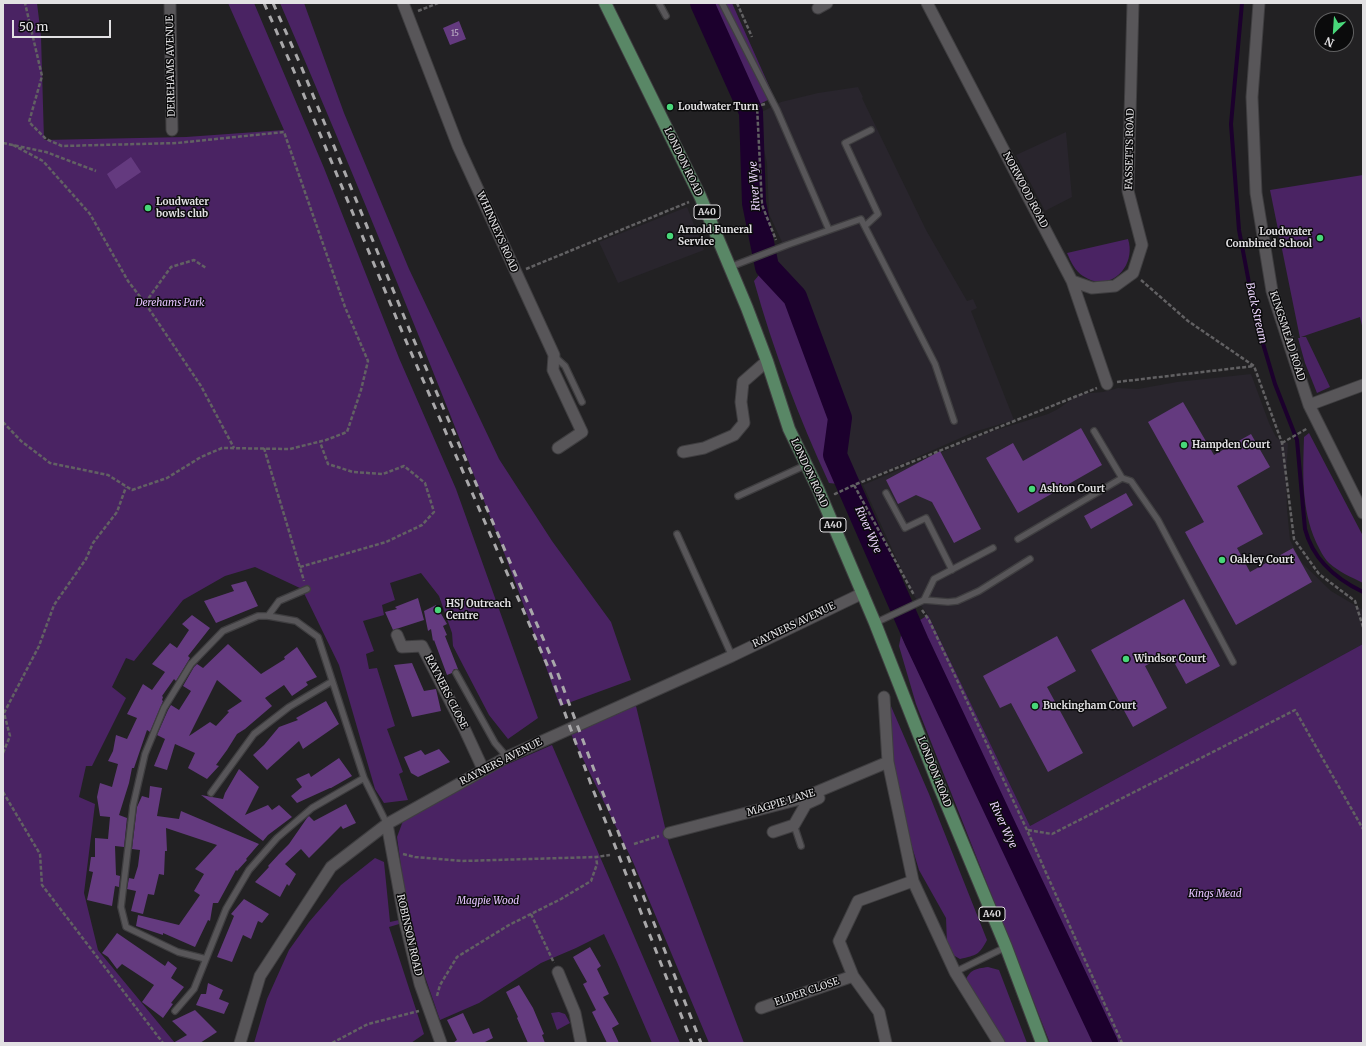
<!DOCTYPE html>
<style>
body{margin:0}
#map{position:relative;width:1366px;height:1046px;overflow:hidden;background:#222123;font-family:Merriweather,serif}
canvas{display:block}
.frame{position:absolute;inset:0;border:4px solid #e2e1e3;pointer-events:none}
.north{position:absolute;left:1314px;top:12px;width:40px;height:40px;box-sizing:border-box;background:#0b0b0c;border:1px solid #616162;border-radius:50%;rotate:205deg;font-size:11px;font-weight:700;line-height:16px;text-align:center;color:#e2e1e3}
.north::after{content:'';display:block;margin:auto;width:14px;height:18px;background:#48d779;clip-path:polygon(50% 0,100% 100%,50% 72%,0 100%)}
.scale{position:absolute;left:12px;top:20px;width:99px;height:18px;box-sizing:border-box;border:2px solid #e2e1e3;border-top:0;padding-left:5px;font-size:12px;line-height:14px;white-space:nowrap;color:#e2e1e3;-webkit-text-stroke:3px #0b0b0c;paint-order:stroke}
</style>
<div id="map">
<canvas width="1366" height="1046"></canvas>
<div class="frame"></div>
<div class="north">N</div>
<div class="scale">50 m</div>
</div>
<script>
const context = document.querySelector('canvas').getContext('2d');
context.lineJoin = 'round';
function fillPath(path, color) { context.fillStyle = color; context.fill(path, 'evenodd'); }
function strokePath(path, color, width, dash) { context.strokeStyle = color; context.lineWidth = width; context.lineCap = dash ? 'butt' : 'round'; context.setLineDash(dash || []); context.stroke(path); }
function label(font, color, halo, rows, align = 'center') {
  context.font = font + ' Merriweather,serif'; context.lineWidth = 3; context.setLineDash([]); context.textBaseline = 'middle'; context.strokeStyle = halo; context.fillStyle = color; for (const [text, x, y, turn = 0] of rows) {
    context.save(); context.translate(x, y); context.rotate((+turn || 0) * Math.PI / 180); context.textAlign = isNaN(turn) ? turn : align; if (halo) context.strokeText(text, 0, 0); context.fillText(text, 0, 0); context.restore();
  }
}
fillPath(new Path2D(`
 M858 87 863 97 862 98 926 230 967 301 973 299 977 308 971 311 1014 420 974 432 852 486 840 455 843 445 844 431 835 398 798 304 779 281 764 268 759 253 782 242 769 214 767 163 756 115 781 102 818 93Z
 M1066 132 1072 197 1045 211 1016 155Z
 M687 207 704 250 618 283 599 242Z
 M1251 374 1269 423 1276 437 1282 442 1288 443 1286 476 1287 509 1290 540 1302 563 1331 591 1363 610V644L1030 826 928 615 912 593 863 485 990 432 1048 414 1058 409 1079 394 1103 392 1118 388 1138 389 1177 382Z`), '#29252d');
fillPath(new Path2D(`
 M3 3H37L41 36 44 140 186 137 284 130 228 3H254L324 168 399 358 456 489 538 718 508 739 489 715 453 646 452 633 439 596 421 573 390 583 395 600 382 605 384 615 363 621 374 651 366 654 369 669 377 668 395 726 387 729 403 772 399 774 408 800 384 803 375 789 339 665 302 589 255 567 225 576 183 600 134 661 126 658 112 687 126 698 92 766H86L79 797 95 804 84 893 98 950 175 1043H3Z
 M280 3H304L344 113 409 269 499 459 552 541 611 622 631 680 560 706C540 651 521 596 500 542 430 361 357 181 280 3Z
 M705 3H732L774 97 743 112 730 67Z
 M1363 175V330L1360 317 1301 337H1306L1330 387 1317 393 1305 363 1298 338H1300L1270 190Z
 M1128 239C1137 267 1109 294 1083 276 1075 271 1071 262 1067 253Z
 M759 275 777 290 790 307 819 382 834 428 835 438 828 455 838 484 829 483C799 418 773 350 754 281Z
 M1309 433 1363 536V583C1351 577 1339 572 1329 563 1323 557 1320 550 1316 542 1301 508 1303 473 1304 437Z
 M928 615 1030 826 1363 644V1043H1113L912 625Z
 M901 635 1097 1043H1050L916 704 899 646Z
 M890 704 929 794 987 940C979 955 977 955 960 959L953 955 947 943 946 918 919 870 897 797 887 709Z
 M636 706 669 844 744 1043H709L633 862 569 730Z
 M552 745 680 1043H652L617 962 604 934 576 948 541 963 479 1003 440 1020 406 922 389 927 424 1034 411 1043H254L267 999 289 950 309 922 341 885 375 858 384 862 390 922 408 918 397 837 403 821 499 768Z
 M988 967 999 970 1027 1043H1000L965 981C971 969 975 969 988 967Z
 M559 1012 565 1014 570 1023 557 1030 551 1013Z`), '#4a2363');
strokePath(new Path2D(`
 M1242 3 1231 124 1239 230 1256 320 1275 384 1297 440 1305 529C1313 560 1336 579 1363 592`), '#1c002d', 4);
strokePath(new Path2D(`
 M702 3 751 112 754 203 767 267 795 297 840 418 835 455 917 642 1106 1043`), '#1c002d', 24);
fillPath(new Path2D(`
 M459 21 466 39 450 45 443 28Z
 M131 157 141 172 116 189 107 174Z
 M1183 402 1214 455 1251 434 1270 467 1237 486 1263 534 1237 548 1250 572 1293 548 1312 582 1236 625 1185 532 1204 522 1148 422Z
 M1081 428 1102 465 1018 513 986 458 1013 443 1023 461Z
 M940 451 981 529 954 543 932 502 916 495 898 504 886 480Z
 M1126 493 1133 505 1091 529 1084 516Z
 M246 581 258 606 216 623 204 601 234 591 231 585Z
 M418 598 424 620 393 630 385 612 397 609 395 607Z
 M1184 599 1220 666 1186 684 1169 653 1145 666 1167 708 1133 727 1091 650Z
 M436 605 447 624 443 626 447 635 445 636 458 669H454L452 673 447 675 434 640 433 641 431 629 428 631 424 611Z
 M192 615 210 628 188 656 190 658 176 681 174 679 162 696 163 697 162 700 163 701 150 732 147 730 134 768H132L129 783 119 815 127 818 124 847 115 846 116 875 120 876 119 887 115 886 112 906 87 900 93 872 89 871 91 857H95V838L108 839 110 817 100 816 97 797 100 783 112 787 118 764 108 761 113 751 116 735 127 739 137 718 127 714 143 684 152 690 165 672 152 664 170 643 177 648 189 630 182 624Z
 M1057 636 1076 671 1047 687 1083 753 1048 772 1011 703 1000 708 983 676Z
 M228 644 261 674 285 659 284 657 297 647 317 677 306 682 308 685 292 696 284 685 265 698 272 706 245 729 237 734 227 750 216 765 219 766 207 779 188 768 195 753 175 744 167 770 154 766 165 739 157 735 168 710 171 705 179 710 191 691 183 686 194 667 197 664 203 668ZM217 680 242 701 227 711 229 712 216 726 210 722 189 736Z
 M412 663 424 691 436 689 441 711 412 717 394 665Z
 M326 701 339 724 303 749 299 741 267 770 253 755 264 745 279 727 298 720 296 718Z
 M439 749 450 762 418 777 411 773 404 757 421 750 425 755Z
 M339 758 352 776 331 788H330L297 803 291 796 302 787 296 779 309 773 311 777Z
 M239 769 259 787 245 815 268 805 272 810 279 805 292 817 268 835 263 841 201 795 223 799 225 793Z
 M150 786 162 788 157 816 179 819 181 811 259 844 246 859 247 860 237 871 236 870 218 903H213L210 921 208 920 195 947 163 933V935L136 926 138 915 179 925 200 895 194 891 204 874 195 869 217 845 166 828 167 851H165L164 875 159 874 154 895 148 894 143 914 131 911 136 891 127 889 129 878 134 879 138 866 140 850 132 849 137 807 142 796 149 798Z
 M346 804 356 823 343 829 341 826 309 858 301 849 285 864 296 874 289 886 287 884 280 897 255 882 269 867 268 866 279 854 289 844 307 818 309 816 314 821Z
 M244 899 269 914 262 923 258 921 251 939 243 935 232 962 217 957 234 916 231 914Z
 M117 933 165 966 168 961 177 968 171 978 184 987 171 1003 173 1004 163 1018 142 1002 154 985 122 964 117 969 108 957 102 953Z
 M590 947 601 966 597 969 609 994 603 997 619 1024 612 1028 619 1043H607L592 1012 596 1010 583 984 587 982 573 957Z
 M208 983 223 990 219 999 229 1003 224 1014 196 1005 201 994H206Z
 M519 985 533 1008 544 1034 542 1035 545 1043H528L517 1018 518 1017 506 992Z
 M195 1010 217 1032 200 1043H173L187 1035 172 1021Z
 M463 1013 473 1034 489 1028 493 1038 483 1043H453L457 1040 447 1020Z`), '#643a7f');
const lane = new Path2D(`
 M659 3 666 16
 M722 3 777 110 829 230
 M865 226 878 214 845 143 871 130
 M730 267 787 245 861 219 935 364 954 421
 M554 356 565 366 582 402
 M1094 431 1122 478
 M886 493 905 528 926 518 952 570
 M738 496 806 465
 M677 534 732 656
 M1018 539 1122 478 1131 481 1158 520 1233 662
 M924 600 934 579 993 548
 M268 616 279 601 307 589
 M875 623 924 600 948 602 957 601 979 591 1030 559
 M456 673 495 743 507 757
 M211 793 254 734 289 707 331 682
 M794 825 801 846
 M206 959 178 952 126 927 121 907 133 806 145 754 164 708 191 664 223 631 258 616H268L296 621 318 637 364 778 387 824
 M955 972 1006 947
 M175 1011 194 989 226 909 249 870 277 838 312 808 364 778`);
const street = new Path2D(`
 M170 3 172 130
 M403 3 458 146 554 355 553 370 582 432 558 448
 M927 3 1072 281 1107 384
 M1259 3 1252 97 1256 193 1272 291 1309 405 1363 513
 M818 8 827 3
 M1072 281 1092 288 1115 286 1133 273 1142 245 1128 191 1133 3
 M1309 405 1363 385
 M683 452 704 448 734 435 744 423 741 402 743 382 767 361
 M397 635 402 647 422 646 464 728 483 769
 M884 697 888 762 913 881 955 972 999 1043
 M387 824 405 922 420 984 441 1043
 M773 832 794 825 806 804 819 798
 M669 833 800 799 888 762
 M558 972 575 1013 581 1043
 M761 1008 853 976
 M240 1043 260 976 331 867 387 824 507 757 732 656 863 593
 M886 1043 879 1012 853 976 839 941 858 901 913 881`);
const primary = new Path2D(`
 M605 3 700 196 747 308 767 361 789 429 818 489 875 623 939 786 1006 947 1042 1043`);
strokePath(lane, '#3f3e40', 8);
strokePath(street, '#3f3e40', 13);
strokePath(primary, '#3f3e40', 14);
strokePath(new Path2D(`
 M737 3 752 37
 M418 11 438 3
 M765 104 757 106 762 205 776 240
 M3 143 46 152 96 171
 M13 145 43 161 90 214 128 281 145 303 201 386 234 448
 M526 269 689 202
 M1141 280 1188 321 1254 366 1282 443 1294 539 1319 574 1355 601 1363 627
 M145 303 171 267 194 260 206 268
 M1117 382 1254 366
 M3 422 21 441 50 463 108 475 132 490 167 478 201 457 222 448 290 449 326 440 347 432 361 390 368 361 345 307 284 132 177 143 62 146 46 139 29 122 42 76 25 3
 M1282 443 1308 428
 M264 448 304 581
 M854 485 914 595
 M835 493V494L854 485 1097 388
 M300 567 386 542 422 525 434 512 425 483 404 466 383 474 353 472 328 464 320 442
 M922 610 929 620 1027 830 1122 1043
 M3 753 10 736 4 713 39 646 54 605 86 559 93 543 117 512 126 487
 M3 792 40 854 42 885 163 1043
 M1028 830 1052 834 1295 710 1363 829
 M634 844 659 836
 M403 854 415 857 462 861 596 857 610 855
 M531 914 554 963
 M437 996 440 985 457 957 509 925 561 899 591 881 597 864 596 857
 M332 1043 368 1024 419 1011`), '#626163', 2.5, [4, 2]);
strokePath(lane, '#585659', 5.5);
strokePath(street, '#585659', 11);
strokePath(primary, '#598766', 12);
strokePath(new Path2D(`
 M264 3 293 69 403 334 548 667 592 787 692 1043
 M273 3 301 66 410 331 555 666 599 783 701 1043`), '#a9a8aa', 3, [7, 7]);
for (const [x, y, r, color] of [
 [670,107,4,"#48d779"],
 [148,208,4,"#48d779"],
 [670,236,4,"#48d779"],
 [1320,238,4,"#48d779"],
 [1184,445,4,"#48d779"],
 [1032,489,4,"#48d779"],
 [1222,560,4,"#48d779"],
 [438,610,4,"#48d779"],
 [1126,659,4,"#48d779"],
 [1035,706,4,"#48d779"]
]) { const dot = new Path2D(); dot.arc(x, y, r, 0, 2 * Math.PI); context.fillStyle = color; context.fill(dot); strokePath(dot, '#0b0b0c', 1.5); }
label('8px', '#c2b7ca', null, [
 ["15",455,34]
]);
for (const [x, y, w] of [
 [707,212,26],
 [833,525,26],
 [992,914,26]
]) { const box = new Path2D(); box.roundRect(x - w / 2, y - 7, w, 14, 3); context.fillStyle = '#0b0b0c'; context.fill(box); strokePath(box, '#e2e1e3', 1); }
label('bold 9px', '#e2e1e3', null, [
 ["A40",707,212],
 ["A40",833,525],
 ["A40",992,914]
]);
label('10px', '#e2e1e3', '#0b0b0c', [
 ["DEREHAMS AVENUE",171,66,-91],
 ["FASSETTS ROAD",1130,149,-89],
 ["LONDON ROAD",683,162,64],
 ["NORWOOD ROAD",1025,190,62],
 ["WHINNEYS ROAD",497,232,66],
 ["KINGSMEAD ROAD",1287,336,72],
 ["LONDON ROAD",809,473,65],
 ["RAYNERS AVENUE",794,625,-26],
 ["RAYNERS CLOSE",446,692,63],
 ["RAYNERS AVENUE",501,762,-27],
 ["LONDON ROAD",934,772,68],
 ["MAGPIE LANE",781,803,-17],
 ["ROBINSON ROAD",409,935,77],
 ["ELDER CLOSE",807,992,-19]
]);
label('bold 10px', '#e2e1e3', '#0b0b0c', [
 ["Loudwater Turn",678,107],
 ["Loudwater",156,202],
 ["bowls club",156,214],
 ["Arnold Funeral",678,230],
 ["Service",678,242],
 ["Loudwater",1312,232,"right"],
 ["Combined School",1312,244,"right"],
 ["Hampden Court",1192,445],
 ["Ashton Court",1040,489],
 ["Oakley Court",1230,560],
 ["HSJ Outreach",446,604],
 ["Centre",446,616],
 ["Windsor Court",1134,659],
 ["Buckingham Court",1043,706]
], 'left');
label('italic 10px', '#e4c2fe', '#0b0b0c', [
 ["Derehams Park",170,303],
 ["Kings Mead",1215,894],
 ["Magpie Wood",488,901]
]);
label('italic 11px', '#ebd4fc', '#0b0b0c', [
 ["River Wye",755,186,-94],
 ["Back Stream",1256,313,77],
 ["River Wye",868,530,66],
 ["River Wye",1003,825,65]
]);
</script>
